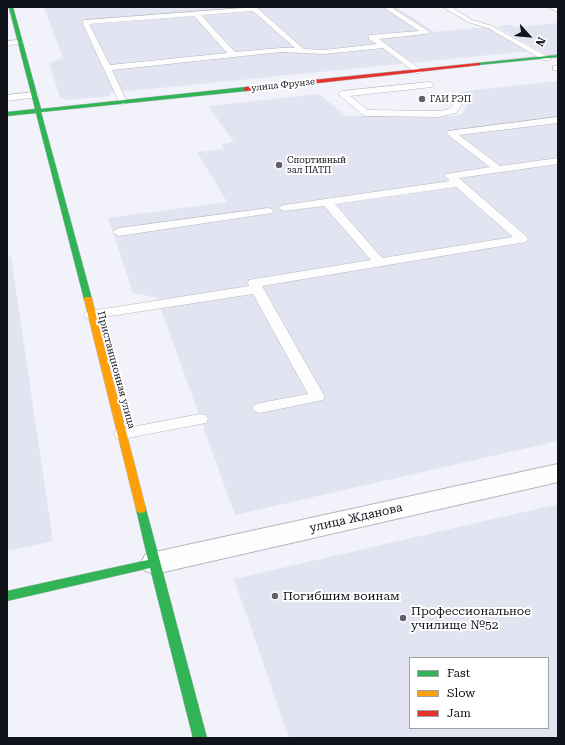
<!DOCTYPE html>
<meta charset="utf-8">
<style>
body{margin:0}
#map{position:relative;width:565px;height:745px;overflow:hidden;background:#f2f3fa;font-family:"Roboto Serif",serif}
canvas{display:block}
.frame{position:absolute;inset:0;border:8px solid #11131a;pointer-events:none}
.legend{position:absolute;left:409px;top:657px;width:140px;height:72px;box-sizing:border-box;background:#fff;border:1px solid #a0a1a3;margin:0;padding:5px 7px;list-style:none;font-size:12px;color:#11131a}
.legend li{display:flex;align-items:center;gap:8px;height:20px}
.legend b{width:20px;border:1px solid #a0a1a3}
.north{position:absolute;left:509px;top:16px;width:40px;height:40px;-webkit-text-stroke:3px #fff;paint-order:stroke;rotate:117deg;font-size:11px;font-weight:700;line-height:16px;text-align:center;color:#11131a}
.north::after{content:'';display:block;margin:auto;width:14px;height:18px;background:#11131a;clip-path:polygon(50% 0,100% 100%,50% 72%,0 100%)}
</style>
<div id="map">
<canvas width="565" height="745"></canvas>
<div class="frame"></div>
<ul class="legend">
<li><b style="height:5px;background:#30b455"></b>Fast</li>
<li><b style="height:5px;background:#ff9f0a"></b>Slow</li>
<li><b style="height:5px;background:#e5322d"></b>Jam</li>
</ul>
<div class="north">N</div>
</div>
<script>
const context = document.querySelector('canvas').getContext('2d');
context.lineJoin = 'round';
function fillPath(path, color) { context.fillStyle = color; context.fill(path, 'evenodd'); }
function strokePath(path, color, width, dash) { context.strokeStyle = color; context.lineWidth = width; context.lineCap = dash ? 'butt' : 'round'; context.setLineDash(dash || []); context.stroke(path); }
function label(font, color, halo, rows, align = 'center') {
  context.font = font + ' "Roboto Serif",serif'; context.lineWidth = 4; context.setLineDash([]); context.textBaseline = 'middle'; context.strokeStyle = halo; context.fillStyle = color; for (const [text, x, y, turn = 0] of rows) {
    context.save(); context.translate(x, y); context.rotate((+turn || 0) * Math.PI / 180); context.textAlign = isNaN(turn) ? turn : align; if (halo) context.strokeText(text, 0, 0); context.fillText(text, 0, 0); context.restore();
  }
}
fillPath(new Path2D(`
 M44 7H396L435 32 486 27 530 51 110 93 111 96 68 100 60 98 49 63 63 58Z
 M558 23V55L549 56 496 26 511 25 516 27Z
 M558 81V441L235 515 157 298 133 293 108 218 227 202 197 152 224 149 221 144 234 142 208 106 319 94 346 116H454L462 114 470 100 458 92Z
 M11 256 53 541 7 551V257Z
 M558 504V738H289L234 579ZM410 658H548V728H410Z`), '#e2e5f1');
const lane = new Path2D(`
 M256 7 304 49 324 50 377 44 369 39V35L419 31 383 7H391L430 32 426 34 379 39 423 71 419 73H416L383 48 324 54 281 52 112 70 127 102 123 105 119 102 82 22 85 20ZM253 11 295 48H281L235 52 201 15ZM194 16 227 53 110 65 89 24Z
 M443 7H451L472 20 492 26 550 58 549 60H543L488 28 468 22Z
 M548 7 558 8V12Z
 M20 40 24 42 23 44 7 45V41Z
 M553 66H558V71L553 70Z
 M429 82 432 83 433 85 432 87 350 96 368 110 439 111 450 109 453 105 450 102 454 99 462 105 456 113 439 117 366 116 363 115 338 94 342 91Z
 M35 92 39 95 38 97 7 101V95Z
 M558 117V123L459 135 500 166 558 158V164L459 178 526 236 528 239 526 242 262 286 325 397 323 400 260 413 254 411 252 408 254 405 260 403 308 394 253 294 91 319 86 318 84 315 86 312 91 311 249 286 248 283 249 280 254 279 371 260 324 206 284 211 278 208 284 205 450 181 445 176 446 174 490 167 448 135 446 133 448 131ZM456 187 513 237 382 258 335 204Z
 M268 208 272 209 274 211 272 213 119 236 115 234 113 232 115 230 119 228Z
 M200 414 206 415 208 419 206 423 122 439 116 438 114 434 116 430 122 429Z`);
const street = new Path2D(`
 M558 464V482L155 574 145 571 141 563 145 555 155 552Z`);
const fast = new Path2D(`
 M9 7H13L41 109 246 87 249 89 246 91 41 112 92 299 91 301H85L84 299 36 113 7 116V112L35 109Z
 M558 55V57L478 65 476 64 478 63Z
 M141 505 145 506 146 509 207 738H193L150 568 7 601V591L148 560 136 509 137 506Z`);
const slow = new Path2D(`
 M85 297H91L92 299 146 509 145 512 141 513 137 512 136 509 84 299Z`);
const jam = new Path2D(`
 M478 63H480V65L246 91 243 89 246 87Z`);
strokePath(lane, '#b6b7be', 1);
strokePath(street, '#b6b7be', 2);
strokePath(fast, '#b6b7be', 1);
strokePath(slow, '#b6b7be', 1);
strokePath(jam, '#b6b7be', 1);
fillPath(lane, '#fdfdfe');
fillPath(street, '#fdfdfe');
fillPath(fast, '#30b455');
fillPath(slow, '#ff9f0a');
fillPath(jam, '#e5322d');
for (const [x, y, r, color] of [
 [422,99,4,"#606168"],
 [279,165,4,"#606168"],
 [275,596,4,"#606168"],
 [403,618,4,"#606168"]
]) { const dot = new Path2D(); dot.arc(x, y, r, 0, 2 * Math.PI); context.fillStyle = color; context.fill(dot); strokePath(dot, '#fff', 1.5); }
label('9px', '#11131a', '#fff', [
 ["улица Фрунзе",283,85,-6]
]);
label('9px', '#11131a', '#fff', [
 ["ГАИ РЭП",430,99],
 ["Спортивный",287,160],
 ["зал ПАТП",287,170]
], 'left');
label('10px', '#11131a', '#fff', [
 ["Пристанционная улица",116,370,75]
]);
label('12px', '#11131a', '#fff', [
 ["улица Жданова",356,518,-13]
]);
label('12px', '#11131a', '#fff', [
 ["Погибшим воинам",283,596],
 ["Профессиональное",411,611],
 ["училище №52",411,625]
], 'left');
</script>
